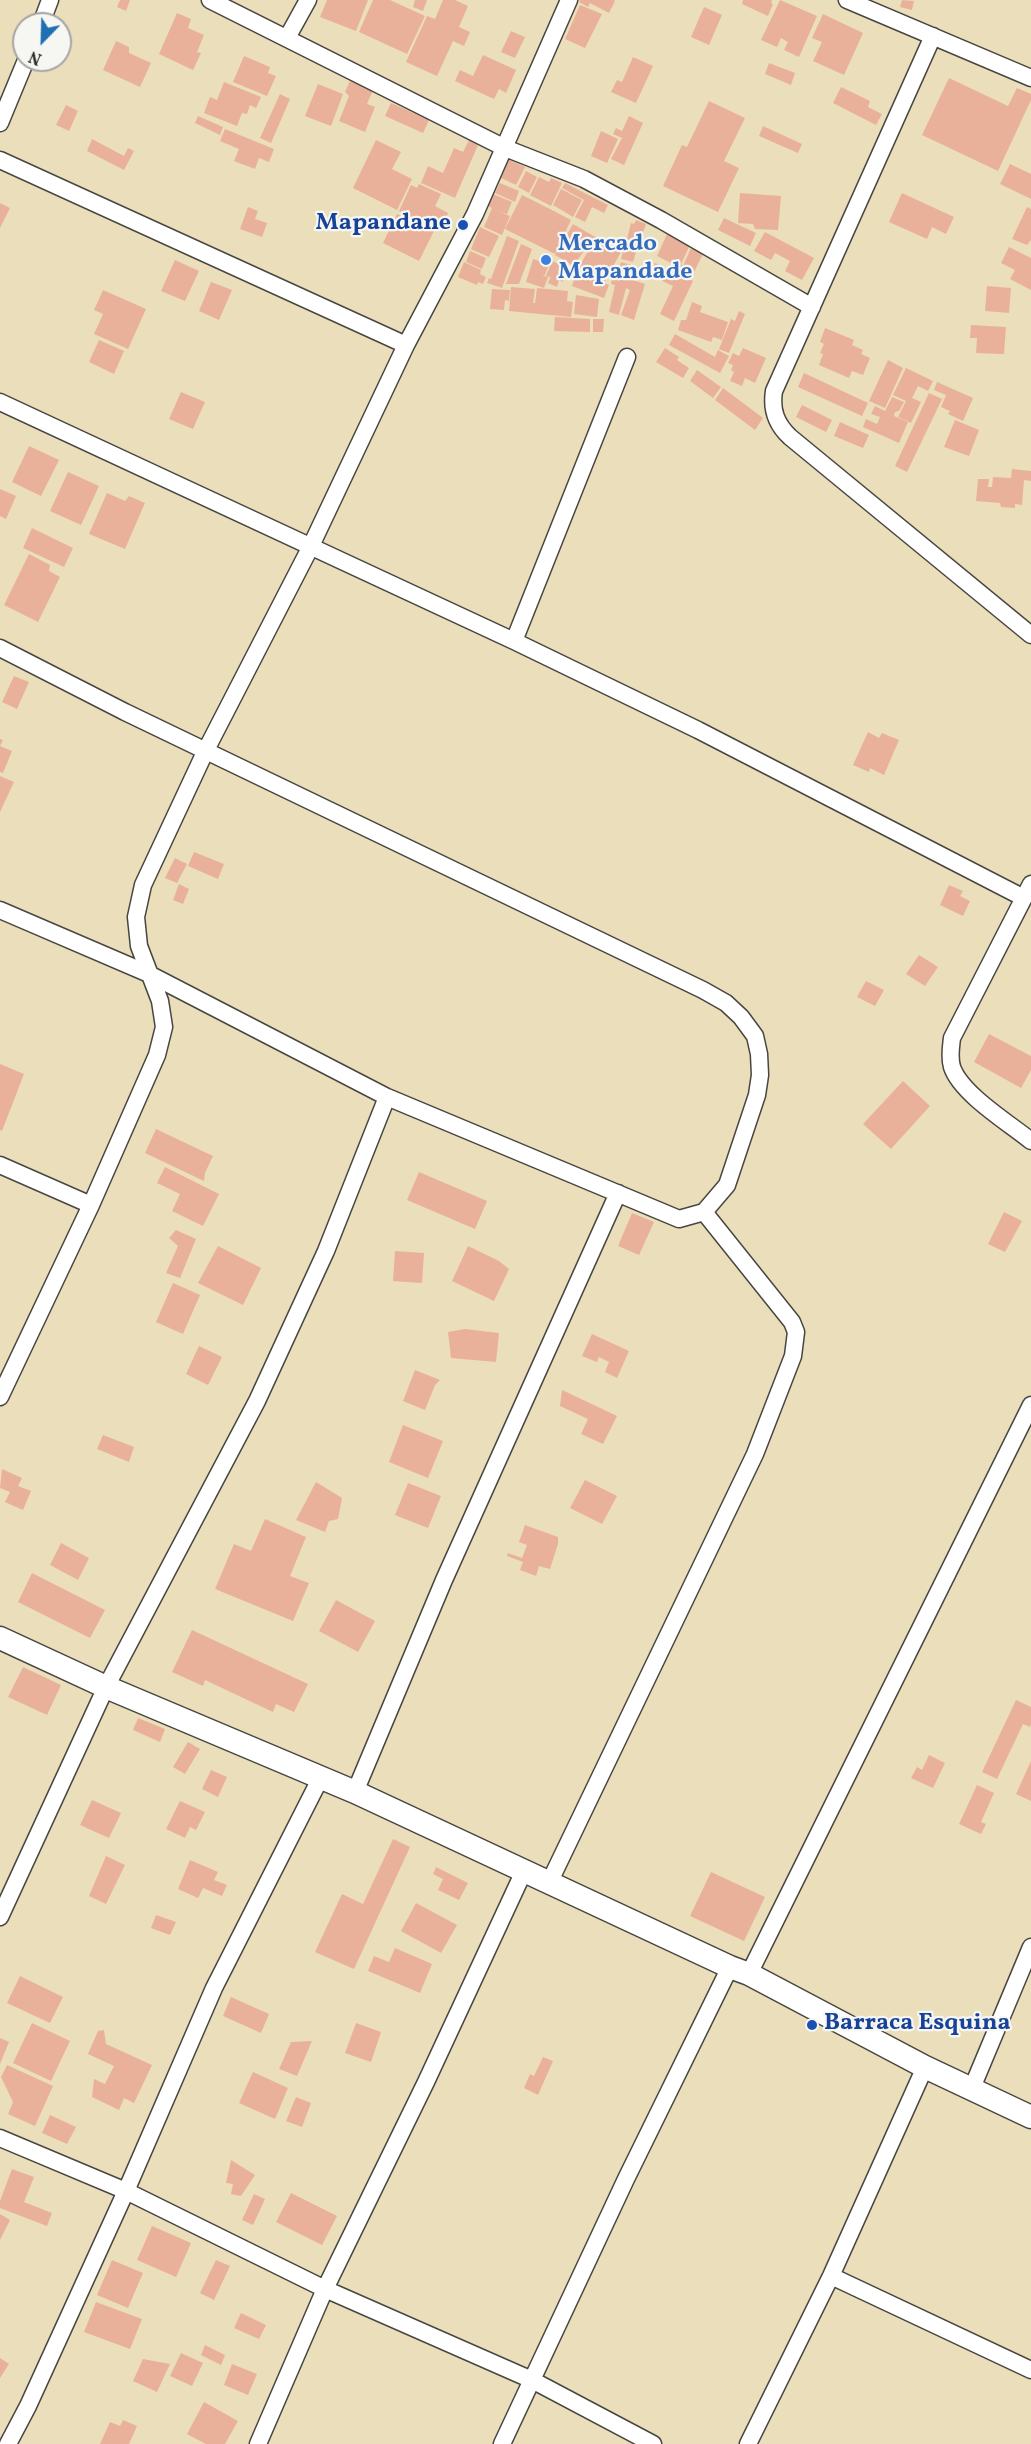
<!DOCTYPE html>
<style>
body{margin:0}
#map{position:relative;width:1031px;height:2444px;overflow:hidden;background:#ebdebb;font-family:Vollkorn,serif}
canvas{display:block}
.north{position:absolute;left:12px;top:12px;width:60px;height:60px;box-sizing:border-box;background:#f6f6f2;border:2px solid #a5a5a2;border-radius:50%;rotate:203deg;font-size:16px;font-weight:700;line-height:24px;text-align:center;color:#2b2b2b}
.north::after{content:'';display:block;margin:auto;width:21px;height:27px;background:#1f6fb2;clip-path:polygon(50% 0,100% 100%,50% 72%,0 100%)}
</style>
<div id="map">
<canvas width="1031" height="2444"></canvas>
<div class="north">N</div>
</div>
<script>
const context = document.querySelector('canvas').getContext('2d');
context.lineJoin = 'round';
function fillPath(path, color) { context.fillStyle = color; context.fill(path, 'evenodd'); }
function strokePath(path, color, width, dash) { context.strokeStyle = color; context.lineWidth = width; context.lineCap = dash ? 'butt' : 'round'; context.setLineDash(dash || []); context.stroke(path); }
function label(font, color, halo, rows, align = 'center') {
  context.font = font + ' Vollkorn,serif'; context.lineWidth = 4.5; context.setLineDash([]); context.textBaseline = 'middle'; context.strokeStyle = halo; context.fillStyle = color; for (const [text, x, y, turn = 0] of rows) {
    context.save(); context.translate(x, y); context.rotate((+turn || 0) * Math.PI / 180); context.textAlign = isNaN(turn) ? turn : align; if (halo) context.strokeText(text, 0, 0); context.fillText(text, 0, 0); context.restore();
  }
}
fillPath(new Path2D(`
 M120 0H130L126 11 117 7Z
 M327 0H368L356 31 320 17Z
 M373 0H390L425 16 407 54 359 32Z
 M415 0H427L423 11 413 7Z
 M443 0H455L468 6 459 27 470 32 464 46 453 41 437 76 406 62 427 16 435 19Z
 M580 0H614L615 1 609 13 590 3 588 7 579 2Z
 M743 0H772L771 3 773 4 768 16 742 4Z
 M780 0 817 16 799 57 784 50 788 42 781 38 777 47 761 40Z
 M902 0 914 1 912 10 900 7Z
 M580 5 602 14 585 48 565 39Z
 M704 7 722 15 709 45 691 37Z
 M177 13 191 19 188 28 204 35 197 52 201 53 193 70 159 54Z
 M823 14 863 33 844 75 813 61 822 42 812 38Z
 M511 31 525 37 515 58 501 52Z
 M116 41 129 47V53L151 63 140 87 103 70Z
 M483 55 516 70 506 93 499 89 494 99 455 81 460 70 473 76Z
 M244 56 270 67 268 73 276 76 267 96 233 82Z
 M633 57 653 66 636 103 611 92 617 80 622 82Z
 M769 63 795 73 791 85 765 74Z
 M949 78 1008 106 1017 88 1031 94V100L998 171 922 135Z
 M350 81 373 90 367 104 375 107 365 132 339 121 349 96 345 92Z
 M224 82 261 97 256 108 250 105 247 114 242 113 237 126 204 113 210 97 217 100Z
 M318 84 343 94 331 126 305 116Z
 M841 87 870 101 868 107 882 114 876 125 833 103Z
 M280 94 290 99 271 143 260 138Z
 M709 101 745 118 724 161 739 168 718 212 663 186 682 145 687 147Z
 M391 103 429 120 423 133 385 116Z
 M66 105 78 111 69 131 56 125Z
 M198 116 223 127 220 135 195 123Z
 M629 116 643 123 624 165 611 159 622 138 613 134 616 128 622 131Z
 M763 126 802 144 798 153 759 136Z
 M225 129 274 149 269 162 259 158 255 169 234 161 239 149 220 141Z
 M601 131 618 139 607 163 591 156Z
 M92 139 124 156 128 148 134 151 124 170 87 151Z
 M376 140 401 152 392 169 412 179 397 210 353 188Z
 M469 140 478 145 455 198 421 183 428 166 443 173 454 148 463 152Z
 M505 158 525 167 516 185 501 178 504 171 500 169Z
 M1010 164 1031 174V199L1000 184Z
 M526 171 537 177 529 193 518 187Z
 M539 177 549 182 551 178 562 183 551 206 530 195Z
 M500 183 519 191 515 202 495 193Z
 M565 183 608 205 604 213 592 207 585 222 575 217 584 200 562 188Z
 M419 184 441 194 435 206 448 213 440 230 399 211 411 185 417 188Z
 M561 189 582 200 573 217 553 205Z
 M740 193 781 196 778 230 755 229 753 224 738 223Z
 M902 193 954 217 946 234 932 227 927 239 889 222Z
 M493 194 512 202 507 214 498 211 510 216 502 235 484 227 492 208 488 206Z
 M522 195 550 209 549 211 550 209 571 220 555 254 505 229Z
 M0 203 10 208 0 228Z
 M248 207 258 211 255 219 267 223 262 237 240 229Z
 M1027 207 1031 209V240L1027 245 1012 239Z
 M397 214 434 231 419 261 383 243Z
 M724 218 756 233 750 246 718 230Z
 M636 220 646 224 639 244 627 239 631 223 634 224Z
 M573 224 621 252 605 281 579 267 588 251 585 249 574 266 555 255Z
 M480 227 499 236 489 257 471 249Z
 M765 232 814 258 802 280 785 271 790 261 775 253 771 260 754 251Z
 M667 234 690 245 681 264 683 266 691 248 703 254 693 274 657 256Z
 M507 236 519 241 502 288 487 283 489 278 491 279Z
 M626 241 638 245 633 262 621 259Z
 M521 244 532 249 519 284H506Z
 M1009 247 1031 258V290L1010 279 1015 270 1001 263Z
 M470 251 486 258 482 269 466 262Z
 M544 256 551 258 545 275H542L548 277 544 288 526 282 533 259 542 262Z
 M175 260 199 271 185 301 161 291Z
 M552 261 569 268 563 282 559 280 557 287 548 283 550 278H552L546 276Z
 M464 262 481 270 480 274 486 277 483 284 478 282 477 285 458 277Z
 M621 262 631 265 627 278 645 284 634 320 621 315 630 290 626 288 619 315 609 312 615 285 611 284 614 272 618 274Z
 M655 263 693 281 674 321 660 314 673 286 650 275Z
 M576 273 609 285 604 298 572 286Z
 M211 282 232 290 219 320 199 311Z
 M987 286 1011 288 1009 313 985 311Z
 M511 287 535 289 533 303H535L537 288 568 291 567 301 573 302 571 317 509 311Z
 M492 289 510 290 509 301 505 300 504 310 490 309Z
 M103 290 146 309 128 349 94 334 103 314 94 310Z
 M576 295 599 299 597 317 574 314Z
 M692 302 702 306 700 312 728 322 722 340 713 337 711 342 678 330 681 320H686Z
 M739 311 745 314 729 353 719 349 731 319 735 321Z
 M555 317 590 319V332L554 331Z
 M593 319H604L603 332H593Z
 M971 325 1006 327 1004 354 976 353 977 338H970Z
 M825 328 854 340 852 345 863 350 861 354 870 358 863 375 852 371 849 378 819 365 823 354 820 353 824 344 820 342Z
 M675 334 715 357 718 350 729 356 720 373 669 345Z
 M99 340 124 351 114 374 89 362Z
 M665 348 679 357 677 360 689 368 683 378 656 362Z
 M743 348 766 358 755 383 745 378 742 386 730 381 734 372 731 370 733 365 728 363 733 353 739 356Z
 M888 360 903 368 885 408 869 401Z
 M906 368 933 381 928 391 918 386 912 398 921 402 911 423 898 417 906 401 893 395Z
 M697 370 721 387 713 398 690 381Z
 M804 373 868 403 862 416 798 387Z
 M937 382 973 398 963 421 948 414 950 411 941 407 946 395 934 390Z
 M723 388 763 418 755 430 715 400Z
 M181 392 205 402 193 429 169 419Z
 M929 393 942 399 907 472 895 466Z
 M892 397 904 402 899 411 895 412 894 416 908 422 899 443 863 427 866 419 877 424 880 417 871 414 875 406 885 411Z
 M802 405 832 420 826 432 796 417Z
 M955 420 979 430 969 456 944 447Z
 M840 422 869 435 863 448 834 436Z
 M29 446 59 460 41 496 12 482Z
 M1012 469 1031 471V481L1024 480 1022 505 1015 504V508L1001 507 1000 503 976 501 978 479H989L988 487H992L993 477 1011 478Z
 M68 472 99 486 81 525 50 511Z
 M0 489 16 496 6 519 0 516Z
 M107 493 125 501 129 496 145 503 125 549 89 534Z
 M32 528 73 548 64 567 23 548Z
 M29 554 50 565 49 571 60 577 38 622 4 605Z
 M14 676 29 682 17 709 2 702Z
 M868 732 879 738 882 733 899 740 884 775 870 768 869 772 853 765Z
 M0 739 3 740 0 746 12 751 3 773 0 772Z
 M0 776 14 782 0 812Z
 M194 852 224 864 218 879 188 866Z
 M175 858 187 864 177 883 165 878Z
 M179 884 189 889 183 904 173 900Z
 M949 885 963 891 960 896 970 901 963 916 940 905Z
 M919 955 938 967 925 986 906 974Z
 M866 981 884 990 875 1006 857 997Z
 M989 1034 1031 1056V1070L1021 1088 974 1062Z
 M0 1064 24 1074 2 1131 0 1130Z
 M903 1081 930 1106 891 1149 863 1124Z
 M156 1129 213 1156 205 1173 204 1181 145 1153Z
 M165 1167 219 1194 203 1226 172 1211 180 1194 157 1183Z
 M419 1172 487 1201 475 1229 407 1200Z
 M1004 1212 1022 1221 1005 1252 988 1244Z
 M632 1213 654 1222 639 1255 618 1246Z
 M176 1230 196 1239 180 1278 166 1273 178 1246 169 1238Z
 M218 1246 261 1268 243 1305 198 1283Z
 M468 1246 499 1261 509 1269 494 1301 452 1281Z
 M395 1251 424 1253 422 1283 393 1281Z
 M173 1283 200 1295 183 1334 156 1322Z
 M465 1329 499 1333 496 1362 451 1358 448 1332Z
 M592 1334 629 1351 617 1378 605 1372 609 1362 599 1357 597 1362 582 1356Z
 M199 1346 222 1357 208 1385 186 1374Z
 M415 1370 440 1380 435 1385 425 1410 403 1401Z
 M562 1390 617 1416 603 1444 581 1434 588 1419 560 1406Z
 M403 1425 443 1441 428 1478 389 1462Z
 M103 1435 134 1447 129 1462 97 1449Z
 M2 1469 22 1478 18 1486 31 1491 23 1510 5 1502 10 1492 0 1488Z
 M585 1480 617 1496 602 1524 570 1508Z
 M316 1482 342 1498 338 1519 329 1521 325 1532 296 1520Z
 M408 1483 441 1496 428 1528 395 1515Z
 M265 1519 306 1537 290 1576 309 1583 293 1621 215 1589 234 1544 251 1551Z
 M525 1525 558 1537V1544L550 1569 539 1566 536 1576 520 1570 523 1562 507 1556 508 1553 522 1558 527 1545 519 1542Z
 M61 1543 89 1558 78 1580 50 1565Z
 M32 1573 105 1610 90 1638 18 1602Z
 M336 1600 375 1621 358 1652 319 1631Z
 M192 1630 308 1684 294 1712 276 1704 273 1712 205 1680 203 1686 172 1672Z
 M23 1667 61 1685 47 1715 8 1697Z
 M1016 1700 1031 1707V1724L1030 1727 1023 1724 997 1779 982 1772Z
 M138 1718 165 1729 160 1742 133 1730Z
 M188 1742 200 1749 185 1774 173 1767Z
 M929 1755 945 1763 933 1788 911 1778 917 1767 922 1770Z
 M1031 1761V1801L1016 1794Z
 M211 1770 227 1777 218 1797 202 1789Z
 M977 1785 994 1793 981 1822 986 1824 981 1834 959 1824Z
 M92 1800 121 1813 109 1838 80 1825Z
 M180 1801 205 1812 196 1830 190 1827 185 1838 166 1829Z
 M393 1839 410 1847 354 1969 315 1952 342 1894 363 1904Z
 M106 1856 125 1865 106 1904 89 1896Z
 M190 1860 218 1872 214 1880 227 1885 222 1896 203 1888 198 1898 178 1889Z
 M436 1867 468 1883 459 1900 438 1890 443 1879 433 1874Z
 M711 1872 765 1897 744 1941 690 1916Z
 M416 1903 457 1925 441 1953 401 1931Z
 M156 1915 176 1922 170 1935 151 1928Z
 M395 1948 432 1964 420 1993 368 1971 374 1956 389 1962Z
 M20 1976 63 1997 50 2023 7 2003Z
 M231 1997 269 2014 261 2033 223 2016Z
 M32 2023 70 2041 51 2081 13 2063Z
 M356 2023 381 2032 371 2062 345 2053Z
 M104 2030 106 2044 152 2065 134 2103 124 2098 119 2110 92 2097 94 2079 105 2084 114 2066 88 2054 98 2031Z
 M0 2038 9 2042 0 2064Z
 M312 2041 297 2076 279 2069 291 2042Z
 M543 2057 553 2061 538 2095 524 2088 530 2074 534 2076Z
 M7 2065 53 2086 35 2126 8 2114 13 2102 1 2077Z
 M253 2072 288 2088 275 2119 239 2103Z
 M296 2097 311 2103 302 2127 286 2121Z
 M50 2115 76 2127 67 2144 42 2133Z
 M231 2160 255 2175 241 2196 231 2194 233 2184 226 2183Z
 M12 2169 34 2177 24 2202 52 2213 47 2226 0 2208V2201Z
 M291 2193 337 2216 322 2245 276 2222Z
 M254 2194 265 2199 253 2225 242 2220Z
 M0 2214 10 2220 0 2240Z
 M152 2226 191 2243 176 2277 137 2260Z
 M112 2260 143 2273 128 2308 97 2295Z
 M216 2260 230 2266 214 2300 200 2293Z
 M96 2302 142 2319 130 2349 84 2332Z
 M241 2313 266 2325 259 2339 234 2328Z
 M205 2345 225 2355 221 2365 201 2355Z
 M181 2353 203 2363 192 2386 170 2376Z
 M0 2358 9 2364 0 2378Z
 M143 2359 170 2364 157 2392 133 2381Z
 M232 2364 257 2374 248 2395 224 2385Z
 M204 2402 238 2421 225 2444H206L187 2434Z
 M123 2420 137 2426 129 2444H100L110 2422 120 2426Z`), '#eab19a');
const street = new Path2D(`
 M210 0 505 148 584 179 661 220 812 307
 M847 0 1031 78
 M41 24 50 0
 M933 36 774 391C771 410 776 424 790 437L1031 635
 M287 38 308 0
 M0 123 26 60
 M0 160 406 345
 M0 402 514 641 698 730 1024 898
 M514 641 627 357
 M0 648 125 712 703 990 726 1003 741 1017 755 1036 759 1054 760 1075 757 1095 727 1185 704 1212 679 1219 387 1097 149 974 0 910
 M1031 884 952 1038C951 1047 949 1057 952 1067 961 1094 1009 1123 1031 1141
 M0 1165 91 1205
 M0 1397 91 1205 157 1055 164 1027 160 1001 139 946 136 917 143 885 206 750 310 548 406 345 475 214 569 0
 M355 1792 444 1580 618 1193
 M550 1881 755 1454 793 1356 796 1332 792 1322 704 1212
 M0 1917 106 1687 257 1401 326 1251 387 1097
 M749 1974 1031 1405
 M972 2088 1031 1947
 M0 2138 126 2191 325 2289 532 2380 653 2444
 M831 2276 1031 2370
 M8 2444 28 2406 126 2191 214 1988 320 1779
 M258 2444 325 2289 426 2082 524 1871
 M502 2444 626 2179 730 1967
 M748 2444 831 2276 925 2067`);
const secondary = new Path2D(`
 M0 1638 106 1687 355 1792 730 1967 749 1974 925 2067 1031 2117`);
strokePath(street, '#484641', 19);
strokePath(secondary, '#484641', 25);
strokePath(street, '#fff', 16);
strokePath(secondary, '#fff', 22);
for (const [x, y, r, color] of [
 [463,225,6,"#1a4fb4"],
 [546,260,6,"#3f7fe0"],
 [812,2025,6,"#1a4fb4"]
]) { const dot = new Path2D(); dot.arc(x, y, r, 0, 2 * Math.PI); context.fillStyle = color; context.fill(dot); strokePath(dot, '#f6f6f2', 2); }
label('bold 24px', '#164399', '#f6f6f2', [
 ["Mapandane",451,225],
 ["Barraca Esquina",824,2025,"left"]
], 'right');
label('bold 24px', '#366cbe', '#f6f6f2', [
 ["Mercado",558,246],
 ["Mapandade",558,274]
], 'left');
</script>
